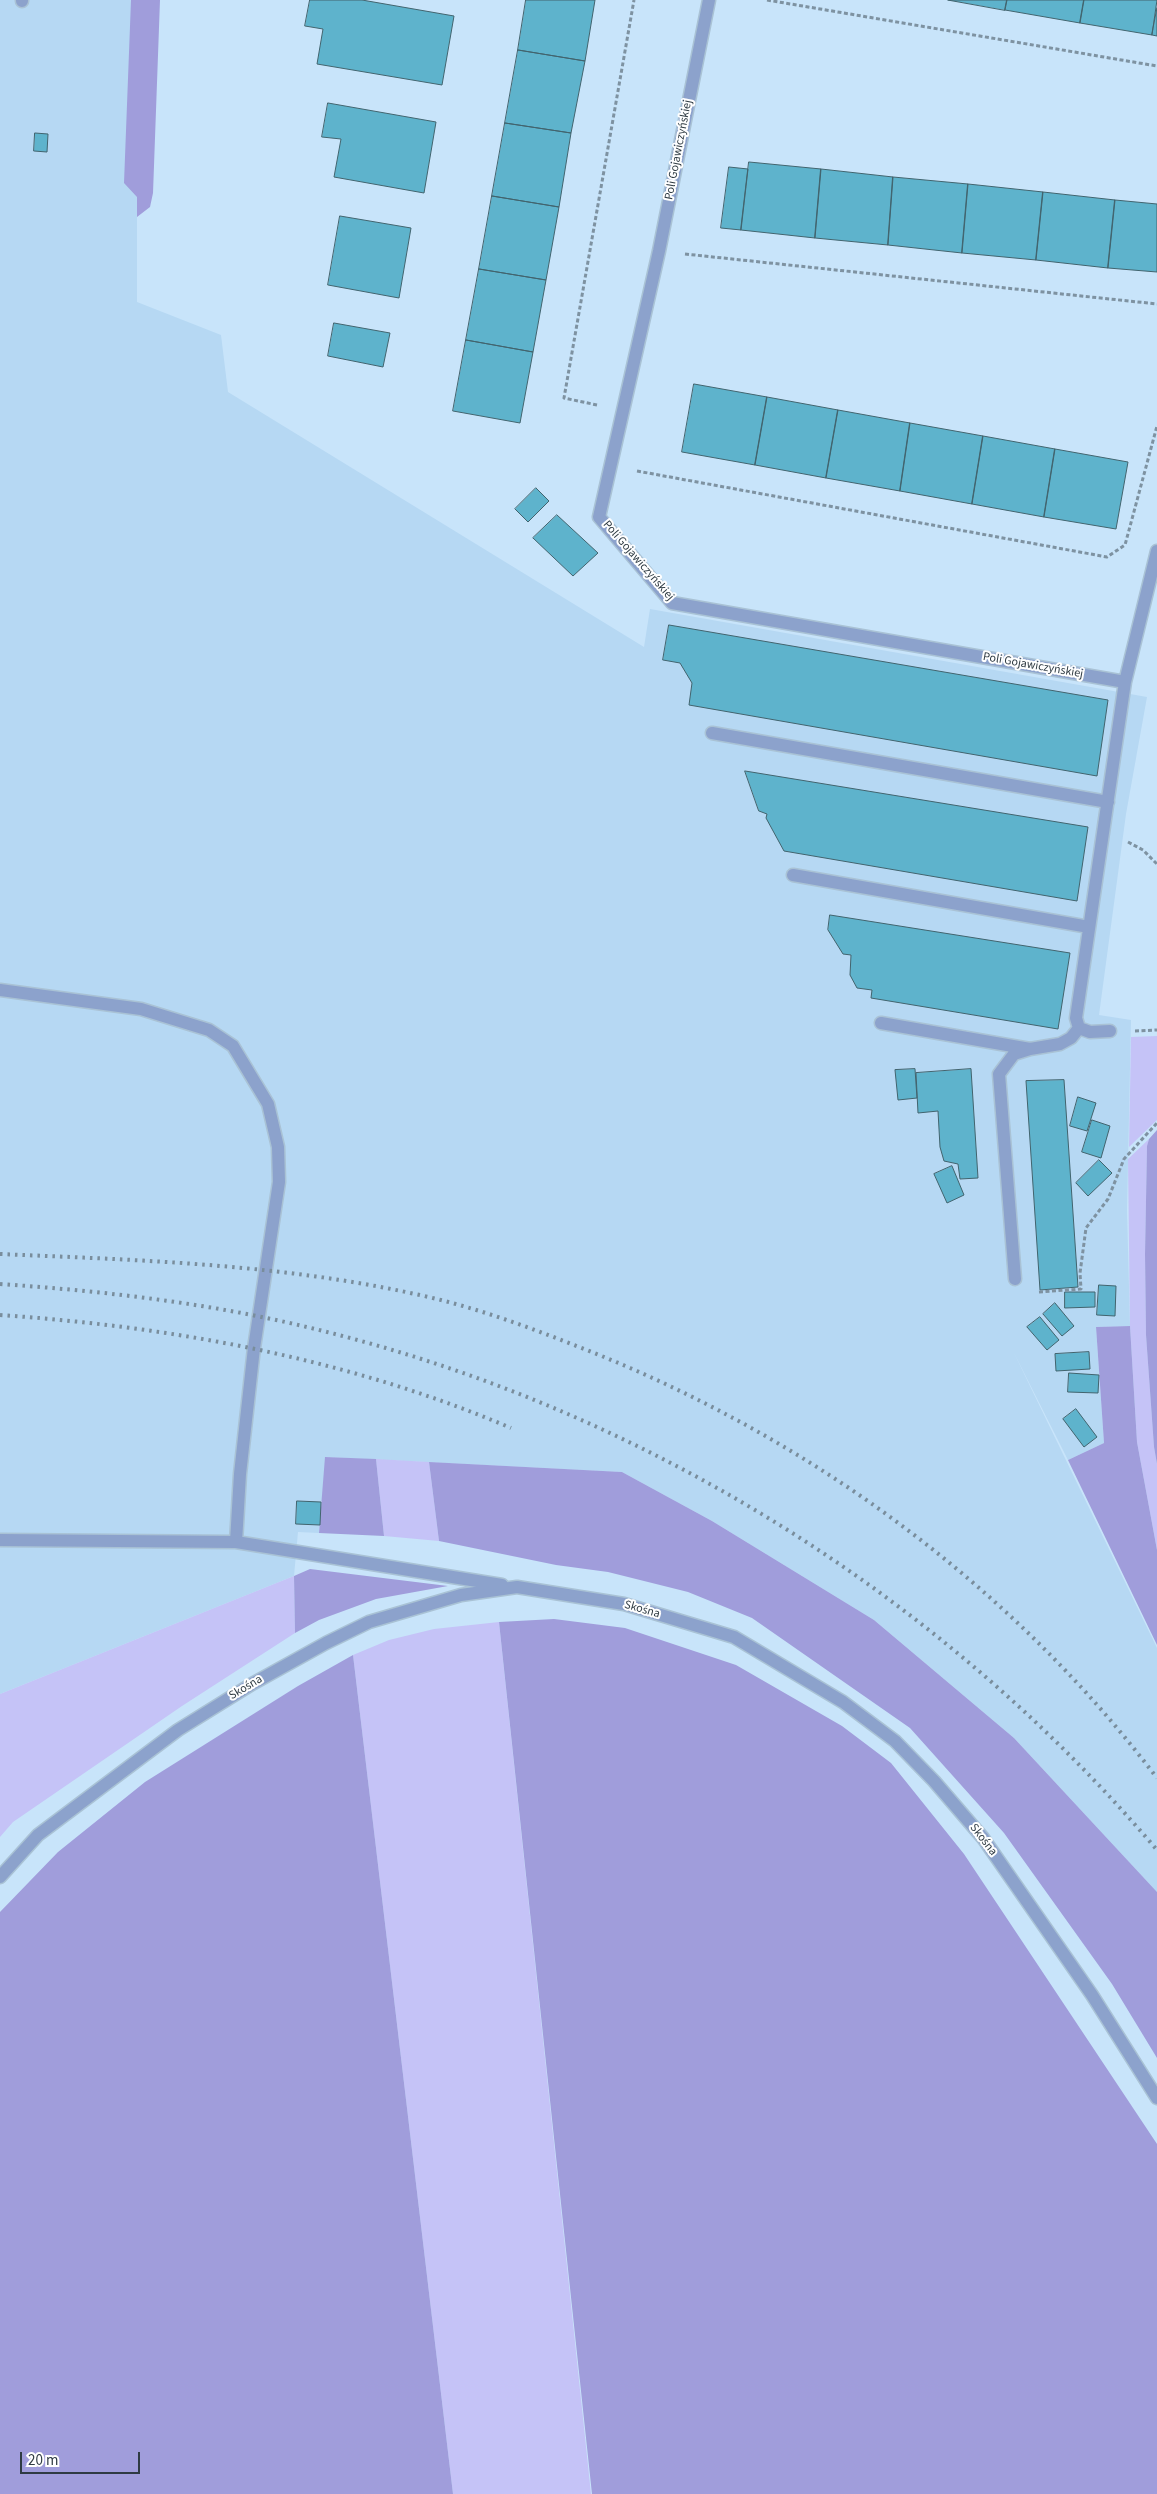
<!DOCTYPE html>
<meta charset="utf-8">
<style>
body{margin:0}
#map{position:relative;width:1157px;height:2494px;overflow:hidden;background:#c8e4fa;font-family:"Source Sans 3",sans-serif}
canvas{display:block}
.scale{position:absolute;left:20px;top:2452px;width:120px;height:22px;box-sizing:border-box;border:2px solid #2f3b43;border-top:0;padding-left:6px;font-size:15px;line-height:18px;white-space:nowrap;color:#2f3b43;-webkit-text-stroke:4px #fff;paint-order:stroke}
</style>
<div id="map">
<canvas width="1157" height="2494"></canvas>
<div class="scale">20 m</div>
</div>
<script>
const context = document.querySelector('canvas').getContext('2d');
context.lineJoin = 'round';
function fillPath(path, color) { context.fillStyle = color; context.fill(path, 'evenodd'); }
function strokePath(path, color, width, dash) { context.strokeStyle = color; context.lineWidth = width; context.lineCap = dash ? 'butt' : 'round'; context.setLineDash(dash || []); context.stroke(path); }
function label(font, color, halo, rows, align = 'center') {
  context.font = font + ' "Source Sans 3",sans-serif'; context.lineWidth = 4; context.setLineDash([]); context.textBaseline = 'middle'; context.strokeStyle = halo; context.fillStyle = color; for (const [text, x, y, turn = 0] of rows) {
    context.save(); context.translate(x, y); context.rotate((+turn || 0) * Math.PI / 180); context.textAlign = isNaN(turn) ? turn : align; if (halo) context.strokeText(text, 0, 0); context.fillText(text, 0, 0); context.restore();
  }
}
fillPath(new Path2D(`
 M0 0H145L137 197V302L221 335 228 392 644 647 650 609 1147 697 1126 814 1099 1015 1131 1020 1127 1210 1130 1326 1096 1327 1104 1443 1068 1460 1014 1353 1157 1648V1892L1014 1738 874 1620 712 1521 622 1472 326 1457 319 1533 298 1532 294 1576 0 1694Z`), '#b6d8f3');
fillPath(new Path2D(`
 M1157 1036V1120L1129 1147 1131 1037Z
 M1149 1139 1147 1147 1145 1254 1146 1335 1154 1447 1157 1464V1550L1137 1442 1130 1326 1128 1159Z
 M376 1459 429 1462 439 1541 384 1536Z
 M294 1576 295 1633 182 1706 13 1822 0 1837V1694Z
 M499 1622 591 2494H453L353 1655 389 1640 434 1629Z`), '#c5c3f7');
fillPath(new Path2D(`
 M131 0H160L153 193 150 207 137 217V197L124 183Z
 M1157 1130V1464L1154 1447 1146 1335 1145 1254 1147 1146 1149 1139Z
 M1130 1326 1137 1442 1157 1550V1645L1068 1460 1104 1443 1096 1327Z
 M325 1457 376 1459 384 1536 319 1533Z
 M429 1462 622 1472 712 1521 874 1620 1014 1738 1157 1892V2058L1112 1984 1004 1833 910 1728 752 1618 688 1592 608 1572 556 1565 439 1541Z
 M310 1569 448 1586 376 1599 319 1620 295 1633 294 1576Z
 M554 1619 625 1628 736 1665 842 1726 891 1763 964 1854 1157 2144V2494H592L499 1622Z
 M353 1655 453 2494H0V1912L58 1852 145 1782 298 1686Z`), '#a09ddb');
const building = new Path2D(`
 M310 0H362L454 16 442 85 317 64 323 29 305 26Z
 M526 0H595L585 61 518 50Z
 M948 0H1007L1005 10Z
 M1007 0H1084L1080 23 1005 10Z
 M1084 0H1157L1152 35 1080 23Z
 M1157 8V36L1152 35Z
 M518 50 585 61 571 133 505 123Z
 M328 103 436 122 424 193 334 177 341 139 322 137Z
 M505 123 571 133 559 207 492 196Z
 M35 133 48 134 47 152 34 151Z
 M749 162 821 169 815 238 741 230Z
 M729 167 748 169 741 230 721 228Z
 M821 169 893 177 888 245 815 238Z
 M893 177 968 184 962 253 888 245Z
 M968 184 1043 192 1036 260 962 253Z
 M1043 192 1115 200 1108 268 1036 260Z
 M492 196 559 207 546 280 479 269Z
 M1115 200 1157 204V272L1108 268Z
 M340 216 411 228 399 298 328 285Z
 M479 269 546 280 533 352 466 340Z
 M334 323 390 333 383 367 328 356Z
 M466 340 533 352 520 423 453 411Z
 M694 384 767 397 755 465 682 452Z
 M767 397 838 410 826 478 755 465Z
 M838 410 910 423 900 491 826 478Z
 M910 423 983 436 972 504 900 491Z
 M983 436 1055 449 1044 517 972 504Z
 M1055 449 1128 462 1116 529 1044 517Z
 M536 488 549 501 528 522 515 509Z
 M557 515 598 553 573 576 533 538Z
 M669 625 1108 700 1097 776 689 705 692 683 680 663 663 660Z
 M745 771 1088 827 1077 901 784 851 766 818 767 814 759 811Z
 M830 915 1070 953 1058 1029 871 998 872 990 857 988 850 975 851 955 843 954 828 930Z
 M915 1069 917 1098 898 1100 895 1070Z
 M971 1069 978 1178 960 1179 958 1164 944 1161 940 1147 938 1111 918 1113 916 1073Z
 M1064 1080 1078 1287 1040 1290 1026 1081Z
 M1078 1097 1096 1103 1087 1131 1070 1126Z
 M1092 1120 1110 1126 1101 1158 1082 1152Z
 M1099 1160 1112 1173 1088 1196 1076 1183Z
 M952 1166 964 1195 947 1203 934 1174Z
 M1099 1285 1116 1286 1115 1316 1097 1315Z
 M1065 1292H1095V1307L1065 1308Z
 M1055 1303 1074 1326 1062 1336 1043 1314Z
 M1040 1317 1059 1340 1047 1350 1027 1327Z
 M1089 1352 1090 1369 1056 1371 1055 1354Z
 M1069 1373 1099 1375 1098 1393 1068 1392Z
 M1076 1409 1097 1437 1084 1447 1063 1419Z
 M297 1501 321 1502 320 1525 296 1524Z`);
fillPath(building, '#5eb3cc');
strokePath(building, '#42646e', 1);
const minor = new Path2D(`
 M709 0 659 251 599 517 672 603 1125 682 1157 551
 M22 1V0
 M712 733 1108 802
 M793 875 1089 927
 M0 990 141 1009 209 1030 233 1046 268 1104 278 1147 279 1182 254 1348 240 1474 236 1542
 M881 1023 1030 1049 1060 1044 1071 1038 1079 1028
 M1110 1031 1090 1032 1079 1028 1076 1018 1125 682
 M1015 1279 999 1074 1014 1054 1030 1049
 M0 1540 236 1542 502 1585
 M0 1877 38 1835 178 1730 252 1684 326 1643 369 1622 461 1595 517 1587 624 1604 734 1637 843 1702 895 1741 934 1781 983 1838 1092 1995 1157 2098`);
strokePath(minor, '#a9c2d5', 15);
strokePath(new Path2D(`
 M767 0 1157 66
 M685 254 1157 304
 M597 405 564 398 634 0
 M637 471 1107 557 1125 545 1157 426
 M1128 842 1143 850 1157 864
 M1135 1031 1157 1030
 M1039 1292 1081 1289 1080 1273 1086 1228 1108 1199 1124 1159 1157 1123`), '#7e92a1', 3, [4, 2.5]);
strokePath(minor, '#8ca2cc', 12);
strokePath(new Path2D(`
 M0 1254C139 1260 279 1264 415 1294 472 1306 526 1326 579 1347 806 1435 1010 1584 1157 1778
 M0 1284C87 1290 172 1299 257 1316 606 1387 927 1579 1157 1850
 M0 1315C175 1327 349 1359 511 1428`), '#798d9c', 4, [2.5, 5]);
label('12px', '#2f3b43', '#fff', [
 ["Poli Gojawiczyńskiej",679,150,-79],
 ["Poli Gojawiczyńskiej",638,561,49],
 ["Poli Gojawiczyńskiej",1033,666,10],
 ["Skośna",642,1610,16],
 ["Skośna",246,1688,-31],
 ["Skośna",983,1840,52]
]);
</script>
